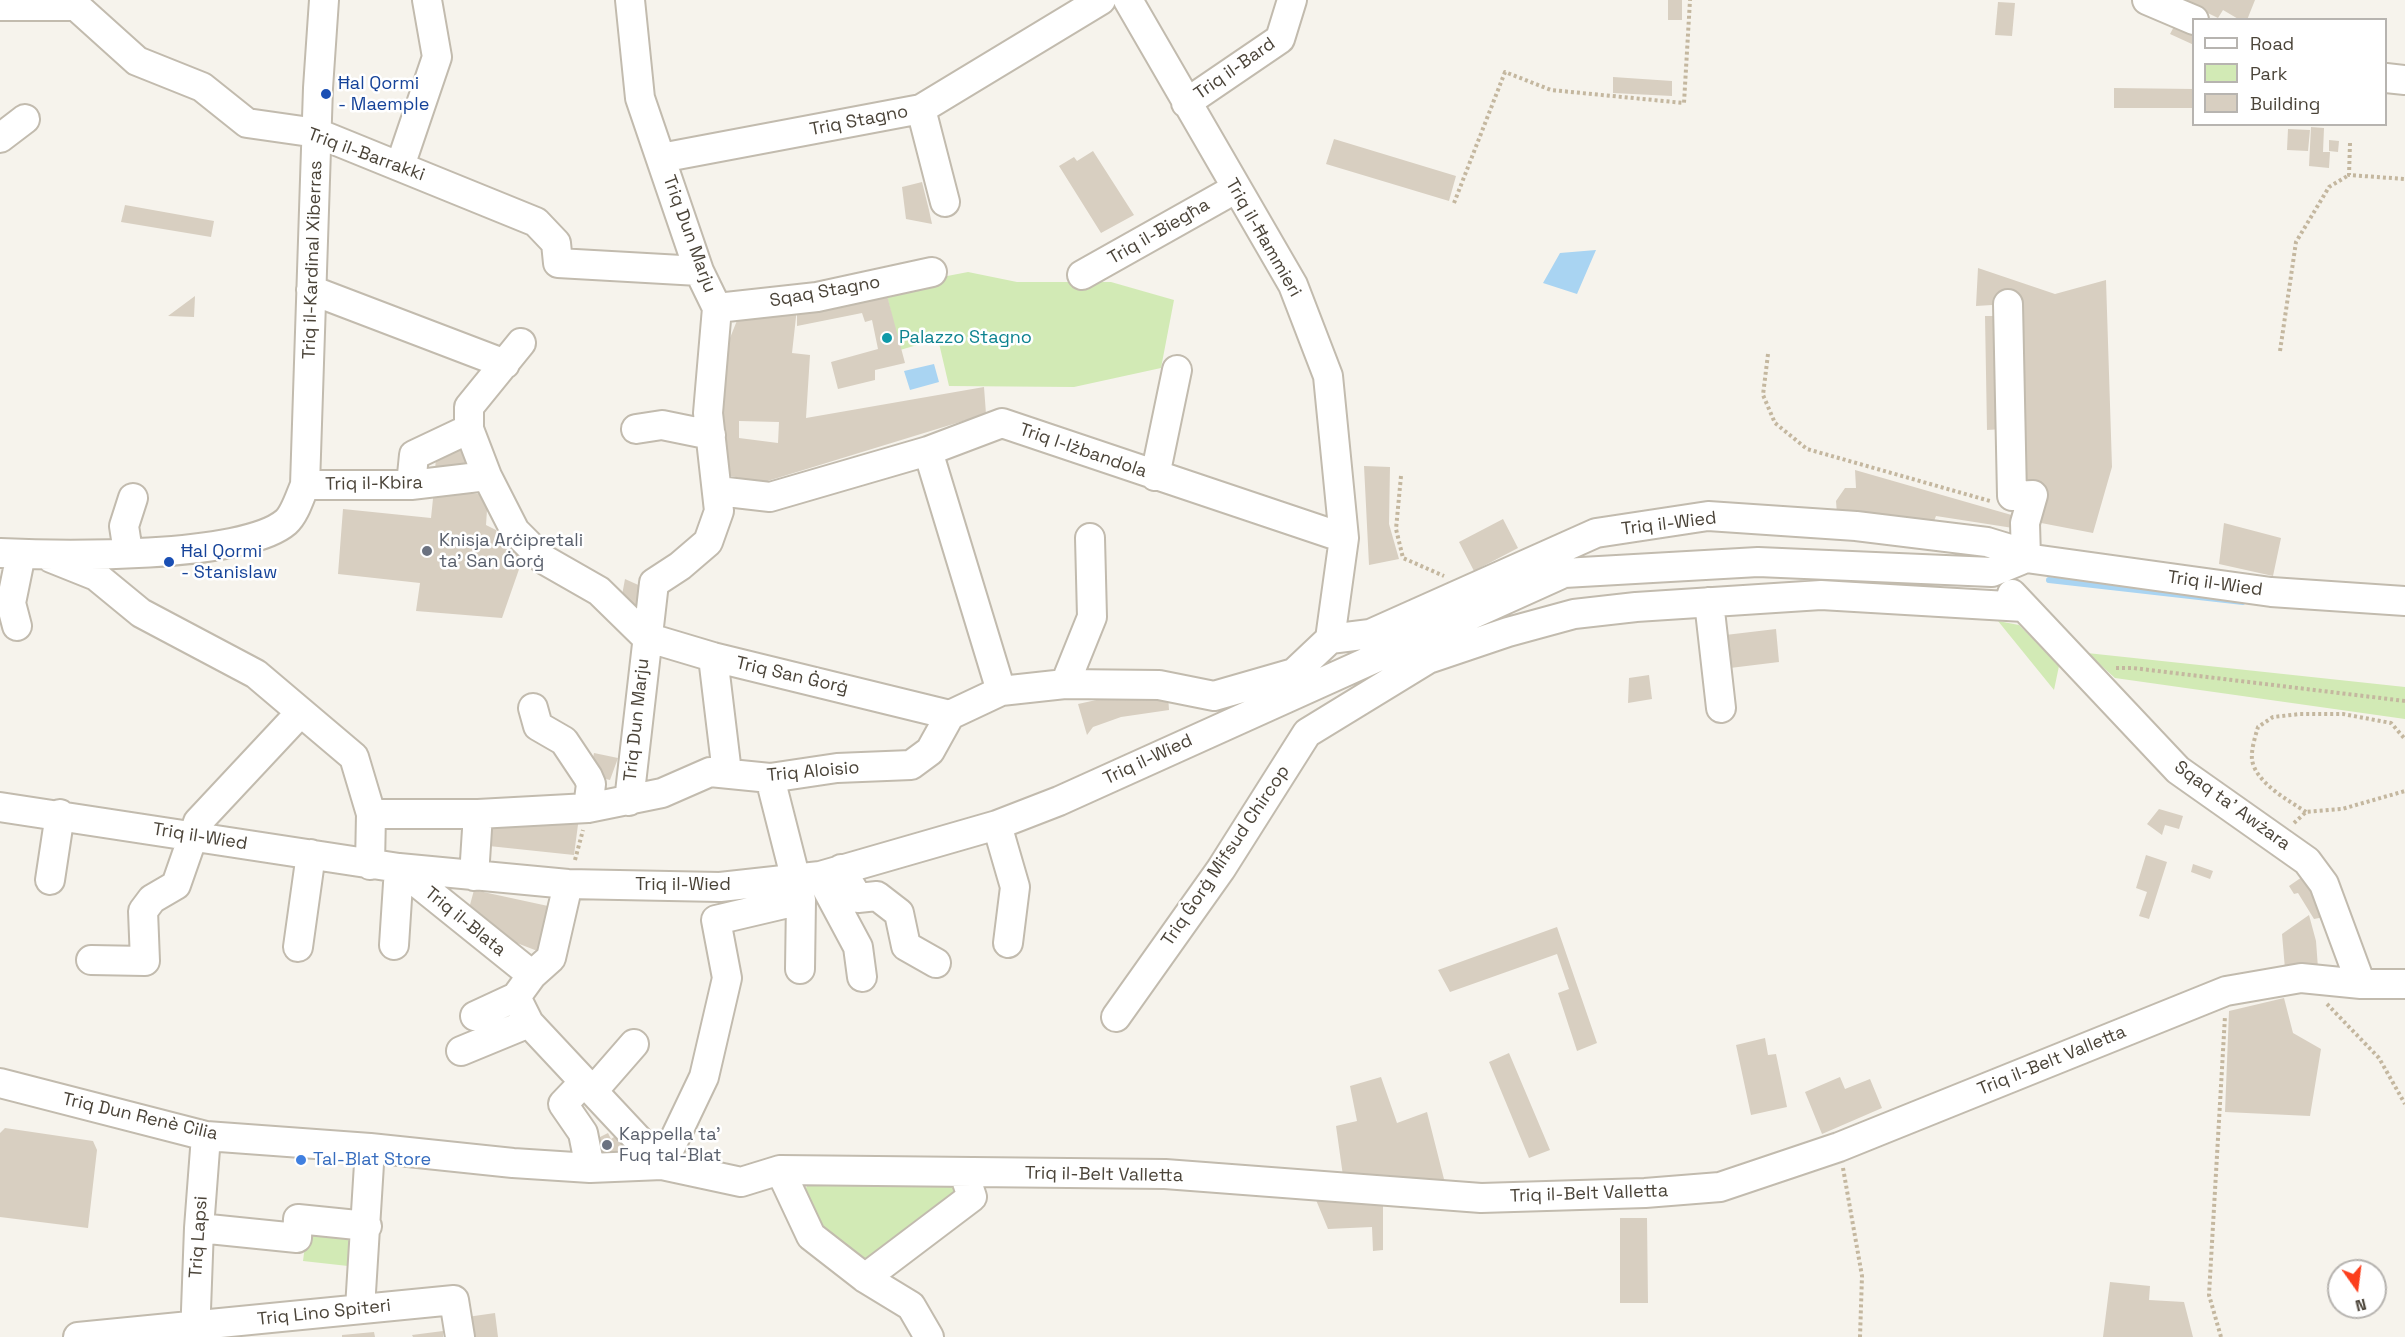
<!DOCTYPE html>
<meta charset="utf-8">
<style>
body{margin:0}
#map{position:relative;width:2405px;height:1337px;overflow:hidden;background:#f6f3ec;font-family:"Space Grotesk",sans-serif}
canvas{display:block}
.legend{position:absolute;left:2192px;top:18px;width:195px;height:108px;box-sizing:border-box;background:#fff;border:2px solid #b7b4b0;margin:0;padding:8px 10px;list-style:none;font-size:18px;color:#4b4439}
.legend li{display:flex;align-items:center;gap:12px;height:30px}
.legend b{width:30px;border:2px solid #b7b4b0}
.north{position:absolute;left:2327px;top:1259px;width:60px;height:60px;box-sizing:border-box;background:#fff;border:2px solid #b7b4b0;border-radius:50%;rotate:166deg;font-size:16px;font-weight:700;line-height:24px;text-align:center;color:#4b4439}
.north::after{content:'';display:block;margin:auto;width:21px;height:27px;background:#fc3f1d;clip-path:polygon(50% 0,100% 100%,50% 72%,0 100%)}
</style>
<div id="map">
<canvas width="2405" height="1337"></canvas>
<ul class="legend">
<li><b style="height:8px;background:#fff"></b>Road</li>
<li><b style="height:16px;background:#d2eab5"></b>Park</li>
<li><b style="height:16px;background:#d8cfc1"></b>Building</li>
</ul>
<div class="north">N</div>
</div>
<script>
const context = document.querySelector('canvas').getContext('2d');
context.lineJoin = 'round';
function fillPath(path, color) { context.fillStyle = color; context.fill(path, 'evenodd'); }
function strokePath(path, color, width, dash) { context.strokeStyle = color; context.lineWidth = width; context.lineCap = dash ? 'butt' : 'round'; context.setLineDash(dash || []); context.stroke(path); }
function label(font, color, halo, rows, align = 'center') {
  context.font = font + ' "Space Grotesk",sans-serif'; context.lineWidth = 5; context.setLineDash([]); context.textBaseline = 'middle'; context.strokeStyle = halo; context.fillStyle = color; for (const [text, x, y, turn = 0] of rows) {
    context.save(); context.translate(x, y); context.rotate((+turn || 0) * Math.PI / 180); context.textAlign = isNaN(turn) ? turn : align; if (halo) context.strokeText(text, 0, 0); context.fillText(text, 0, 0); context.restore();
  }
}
fillPath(new Path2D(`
 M968 272 1017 282H1111L1174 300 1161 368 1074 387 949 386 938 339 900 350 885 288Z
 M1998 621 2019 625 2059 666 2054 690Z
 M2087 653 2405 687V719L2115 678Z
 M951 1180 962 1195 869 1265 815 1225 800 1198 810 1181Z
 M308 1222 352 1227 348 1266 303 1261Z`), '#d2eab5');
fillPath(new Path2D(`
 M1596 250 1577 294 1543 283 1560 253Z
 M934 364 939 382 910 390 904 371Z`), '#a9d4f2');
strokePath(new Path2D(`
 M2049 580 2243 602`), '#a9d4f2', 6);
fillPath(new Path2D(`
 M1668 0H1682V20H1668Z
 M2181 0H2255L2247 20H2240L2223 10 2218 18Z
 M1998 2 2015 3 2012 36 1995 35Z
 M2177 21 2194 28V45L2170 34Z
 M1613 77 1672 81V96L1613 93Z
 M2114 88 2194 89V108H2114Z
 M2311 127 2324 128 2323 152H2330L2329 168 2309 166Z
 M2288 129 2310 130 2308 151 2287 150Z
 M1334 139 1456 176 1449 201 1326 164Z
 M2329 140 2339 141 2338 152 2329 151Z
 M1093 151 1134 215 1101 233 1059 166 1074 157 1077 161Z
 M922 182 929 210 932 224 906 219 902 187Z
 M125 205 214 221 211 237 121 222Z
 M1978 268 2055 294 2106 280 2112 467 2093 533 2036 522 2015 486 2008 304 1976 306Z
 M885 288 905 363 875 370V380L838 389 831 362 878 349 872 320 865 322 862 313 797 326V308L792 353 810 355 806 418 984 387 986 414 761 483 723 474 717 451 722 358 740 313ZM739 421 779 422 778 443 739 438Z
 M195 296 194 317 168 316Z
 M1985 316H2001L2004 429 1987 430Z
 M467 438 474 467 435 472 436 456Z
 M1364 466 1390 467 1389 524 1399 559 1369 565Z
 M1855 470 2015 516 2013 528 1936 516 1934 521 1837 514 1836 501 1845 488H1856Z
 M434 489 488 495 486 525 496 530 504 548 524 555 502 618 416 611 420 583 338 574 343 509 431 518Z
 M1503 519 1518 548 1474 571 1459 542Z
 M2224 523 2281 538 2273 576 2219 564Z
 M625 579 645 588 634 614 620 606Z
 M1776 629 1779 662 1722 669 1717 636Z
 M1649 675 1652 699 1628 703 1629 678Z
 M1128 693 1168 695 1169 710 1121 717 1093 727 1087 735 1078 704Z
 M594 753 618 758 610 780 589 775Z
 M2159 809 2183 816 2179 829 2165 825 2162 835 2147 824Z
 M579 817 574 855 489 846 486 820Z
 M2146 855 2167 862 2149 919 2139 916 2147 892 2136 888Z
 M2193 864 2213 871 2210 879 2191 872Z
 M2302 877 2329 916 2314 919 2298 893 2294 894 2289 886Z
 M474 890 548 906 540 952 491 933 467 916Z
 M2309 915 2316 941 2318 968 2285 969 2282 934Z
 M1557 927 1597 1043 1577 1051 1558 993 1569 989 1557 954 1450 992 1438 970Z
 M2284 998 2293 1033 2321 1049 2310 1116 2225 1112 2229 1011Z
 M1765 1038 1768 1055 1776 1054 1787 1107 1751 1115 1736 1045Z
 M1509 1053 1550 1150 1529 1158 1489 1062Z
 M1381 1077 1397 1123 1427 1112 1446 1187 1343 1176 1336 1126 1357 1121 1350 1086Z
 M1840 1077 1845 1089 1870 1079 1882 1108 1822 1134 1805 1092Z
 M5 1128 93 1141 97 1150 88 1228 0 1217V1133Z
 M608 1133 611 1139 617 1135 624 1148 599 1159 590 1142Z
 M1345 1193 1383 1197V1250L1373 1251 1372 1227 1328 1229 1316 1200Z
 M1620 1218H1647L1648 1303H1620Z
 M2110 1282 2150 1286 2149 1300 2184 1302 2193 1337H2103Z
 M495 1313 498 1337H469L467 1317Z
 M443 1331V1337H413L412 1335Z
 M374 1332 375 1337H342V1335Z`), '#d8cfc1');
const minor = new Path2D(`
 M1128 0 1293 285 1328 376 1344 538 1330 639
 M2147 0 2194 20
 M0 6H76L137 61 202 87 247 123 317 133 536 222 556 243 558 263 699 271
 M2386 78 2405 80
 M1186 103 1280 39 1292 0
 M921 109 945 202
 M0 138 25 119
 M661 158 921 109 1101 0
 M400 166 437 57 427 0
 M1082 275 1235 189
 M311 290 505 364
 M2008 304 2012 496 2033 495 2025 523 2026 558
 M717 308 817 297 932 272
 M521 343 469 407V429L487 476 515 531 543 559 599 591 646 637 713 657 950 715 1001 691 1065 684 1159 685 1214 696 1294 673 1330 639
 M636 429 662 425 711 435
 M928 451 1001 691
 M1155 476 1177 370
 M305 485H411L487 476
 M411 485 414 455 469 429
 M718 491 770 497 928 451 1002 423 1344 538
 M128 552 124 526 133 498
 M0 553C59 556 243 559 286 522 295 514 300 496 305 485L318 88 324 0
 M51 558 96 576 141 613 256 674 354 757 371 814 370 865
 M2012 594 2178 770 2307 861 2324 884 2361 984
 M1709 602 1721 708
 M17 626 11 603 21 554
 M1330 639 1370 634 1596 533 1708 516 1856 526 1987 542 2010 549 2026 558
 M713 657 727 773
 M1065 684 1092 617 1090 538
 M533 708 538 726 564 741 588 777 591 784 588 808
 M770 778 801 900 800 969
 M629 801 654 583 680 566 708 542 719 511 708 413 717 308 699 271 640 98 630 0
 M0 807 399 868 568 884 720 887 820 876 997 825 1059 801 1564 573 1758 562 1992 572 2026 558 2271 592 2405 601
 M371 814H478L588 808 662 793 710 772 770 778 837 768 911 765 930 751 950 715
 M997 825 1015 887 1008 943
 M399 868 532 975
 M841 869 858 898 877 896 899 913 906 946 936 963
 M474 876 478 814
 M820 876 858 947 862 977
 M50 880 60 814
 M568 884 551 958 532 975 516 997 529 1023 662 1165 704 1077 727 978 716 920 801 900
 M394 945 399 868
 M298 947 311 854
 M91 960 145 961 143 911 152 899 176 885 198 822 300 713
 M475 1016 516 997
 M1116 1017 1221 869 1307 733 1428 659 1508 632 1574 614 1636 607 1821 595 2024 607
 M461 1051 529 1023
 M584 1082 563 1104 583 1133 590 1168
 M0 1083 206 1136 370 1148 513 1163 590 1168 662 1165 741 1182 780 1170 1165 1174 1481 1198 1645 1193 1720 1187 1839 1147 2226 991 2301 978 2361 984H2405
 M593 1091 634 1044
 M780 1170 811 1236 865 1278 911 1306 929 1337
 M199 1228 297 1238 298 1219 367 1226
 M865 1278 972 1197 964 1173
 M360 1308 370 1148
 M78 1337 454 1300 460 1337
 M195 1337 199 1228 206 1136`);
strokePath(minor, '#c2bbae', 32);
strokePath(new Path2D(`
 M2350 143 2349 175 2405 179
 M1454 203 1505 72 1551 90 1684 103 1690 0
 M2280 351 2296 242 2329 187 2349 175
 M1768 354 1763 395 1775 423 1807 449 1990 501
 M1401 476 1396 529 1403 558 1444 576
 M2116 668H2133L2405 701
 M2306 812C2288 800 2256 783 2252 760 2251 750 2255 737 2258 727L2273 717 2300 714H2343L2391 723 2405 739
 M2294 823 2306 812 2342 809 2405 791
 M575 860 583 830
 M2327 1004 2379 1058 2405 1104
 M1843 1168 1862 1276 1860 1337
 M2221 1337 2209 1295 2225 1016`), '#c4b79f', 4, [3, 3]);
strokePath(minor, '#fff', 28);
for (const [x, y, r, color] of [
 [326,94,6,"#1a4fb4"],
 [887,338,6,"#0f9aa8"],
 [427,551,6,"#6b7280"],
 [169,562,6,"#1a4fb4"],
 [607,1145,6,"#6b7280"],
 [301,1160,6,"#3f7fe0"]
]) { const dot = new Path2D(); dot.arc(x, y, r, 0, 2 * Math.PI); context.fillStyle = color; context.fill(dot); strokePath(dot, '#fff', 2); }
label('18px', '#4b4439', '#fff', [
 ["Triq il-Bard",1235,69,-35],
 ["Triq Stagno",859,121,-11],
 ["Triq il-Barrakki",366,155,20],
 ["Triq il-Biegħa",1159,232,-30],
 ["Triq Dun Marju",689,234,70],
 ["Triq il-Ħammieri",1263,238,60],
 ["Triq il-Kardinal Xiberras",313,260,-88],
 ["Sqaq Stagno",825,292,-10],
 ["Triq l-Iżbandola",1083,451,19],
 ["Triq il-Kbira",374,484,-1],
 ["Triq il-Wied",1669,524,-7],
 ["Triq il-Wied",2215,584,8],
 ["Triq San Ġorġ",792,676,13],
 ["Triq Dun Marju",637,720,-84],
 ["Triq il-Wied",1148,760,-25],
 ["Triq Aloisio",813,772,-5],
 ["Sqaq ta' Awżara",2232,806,36],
 ["Triq il-Wied",200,837,9],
 ["Triq Ġorġ Mifsud Chircop",1226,856,-56],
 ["Triq il-Wied",683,885],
 ["Triq il-Blata",465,922,39],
 ["Triq il-Belt Valletta",2052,1061,-22],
 ["Triq Dun Renè Cilia",140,1117,13],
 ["Triq il-Belt Valletta",1104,1175,1],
 ["Triq il-Belt Valletta",1589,1194,-2],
 ["Triq Lapsi",199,1237,-86],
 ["Triq Lino Spiteri",324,1313,-6]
]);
label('18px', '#164399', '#fff', [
 ["Ħal Qormi",338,84],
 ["- Maemple",338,105],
 ["Ħal Qormi",181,552],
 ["- Stanislaw",181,573]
], 'left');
label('18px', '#0d838f', '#fff', [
 ["Palazzo Stagno",899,338]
], 'left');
label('18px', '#5b616d', '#fff', [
 ["Knisja Arċipretali",439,541],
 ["ta' San Ġorġ",439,562],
 ["Kappella ta'",619,1135],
 ["Fuq tal-Blat",619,1156]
], 'left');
label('18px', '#366cbe', '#fff', [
 ["Tal-Blat Store",313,1160]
], 'left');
</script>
